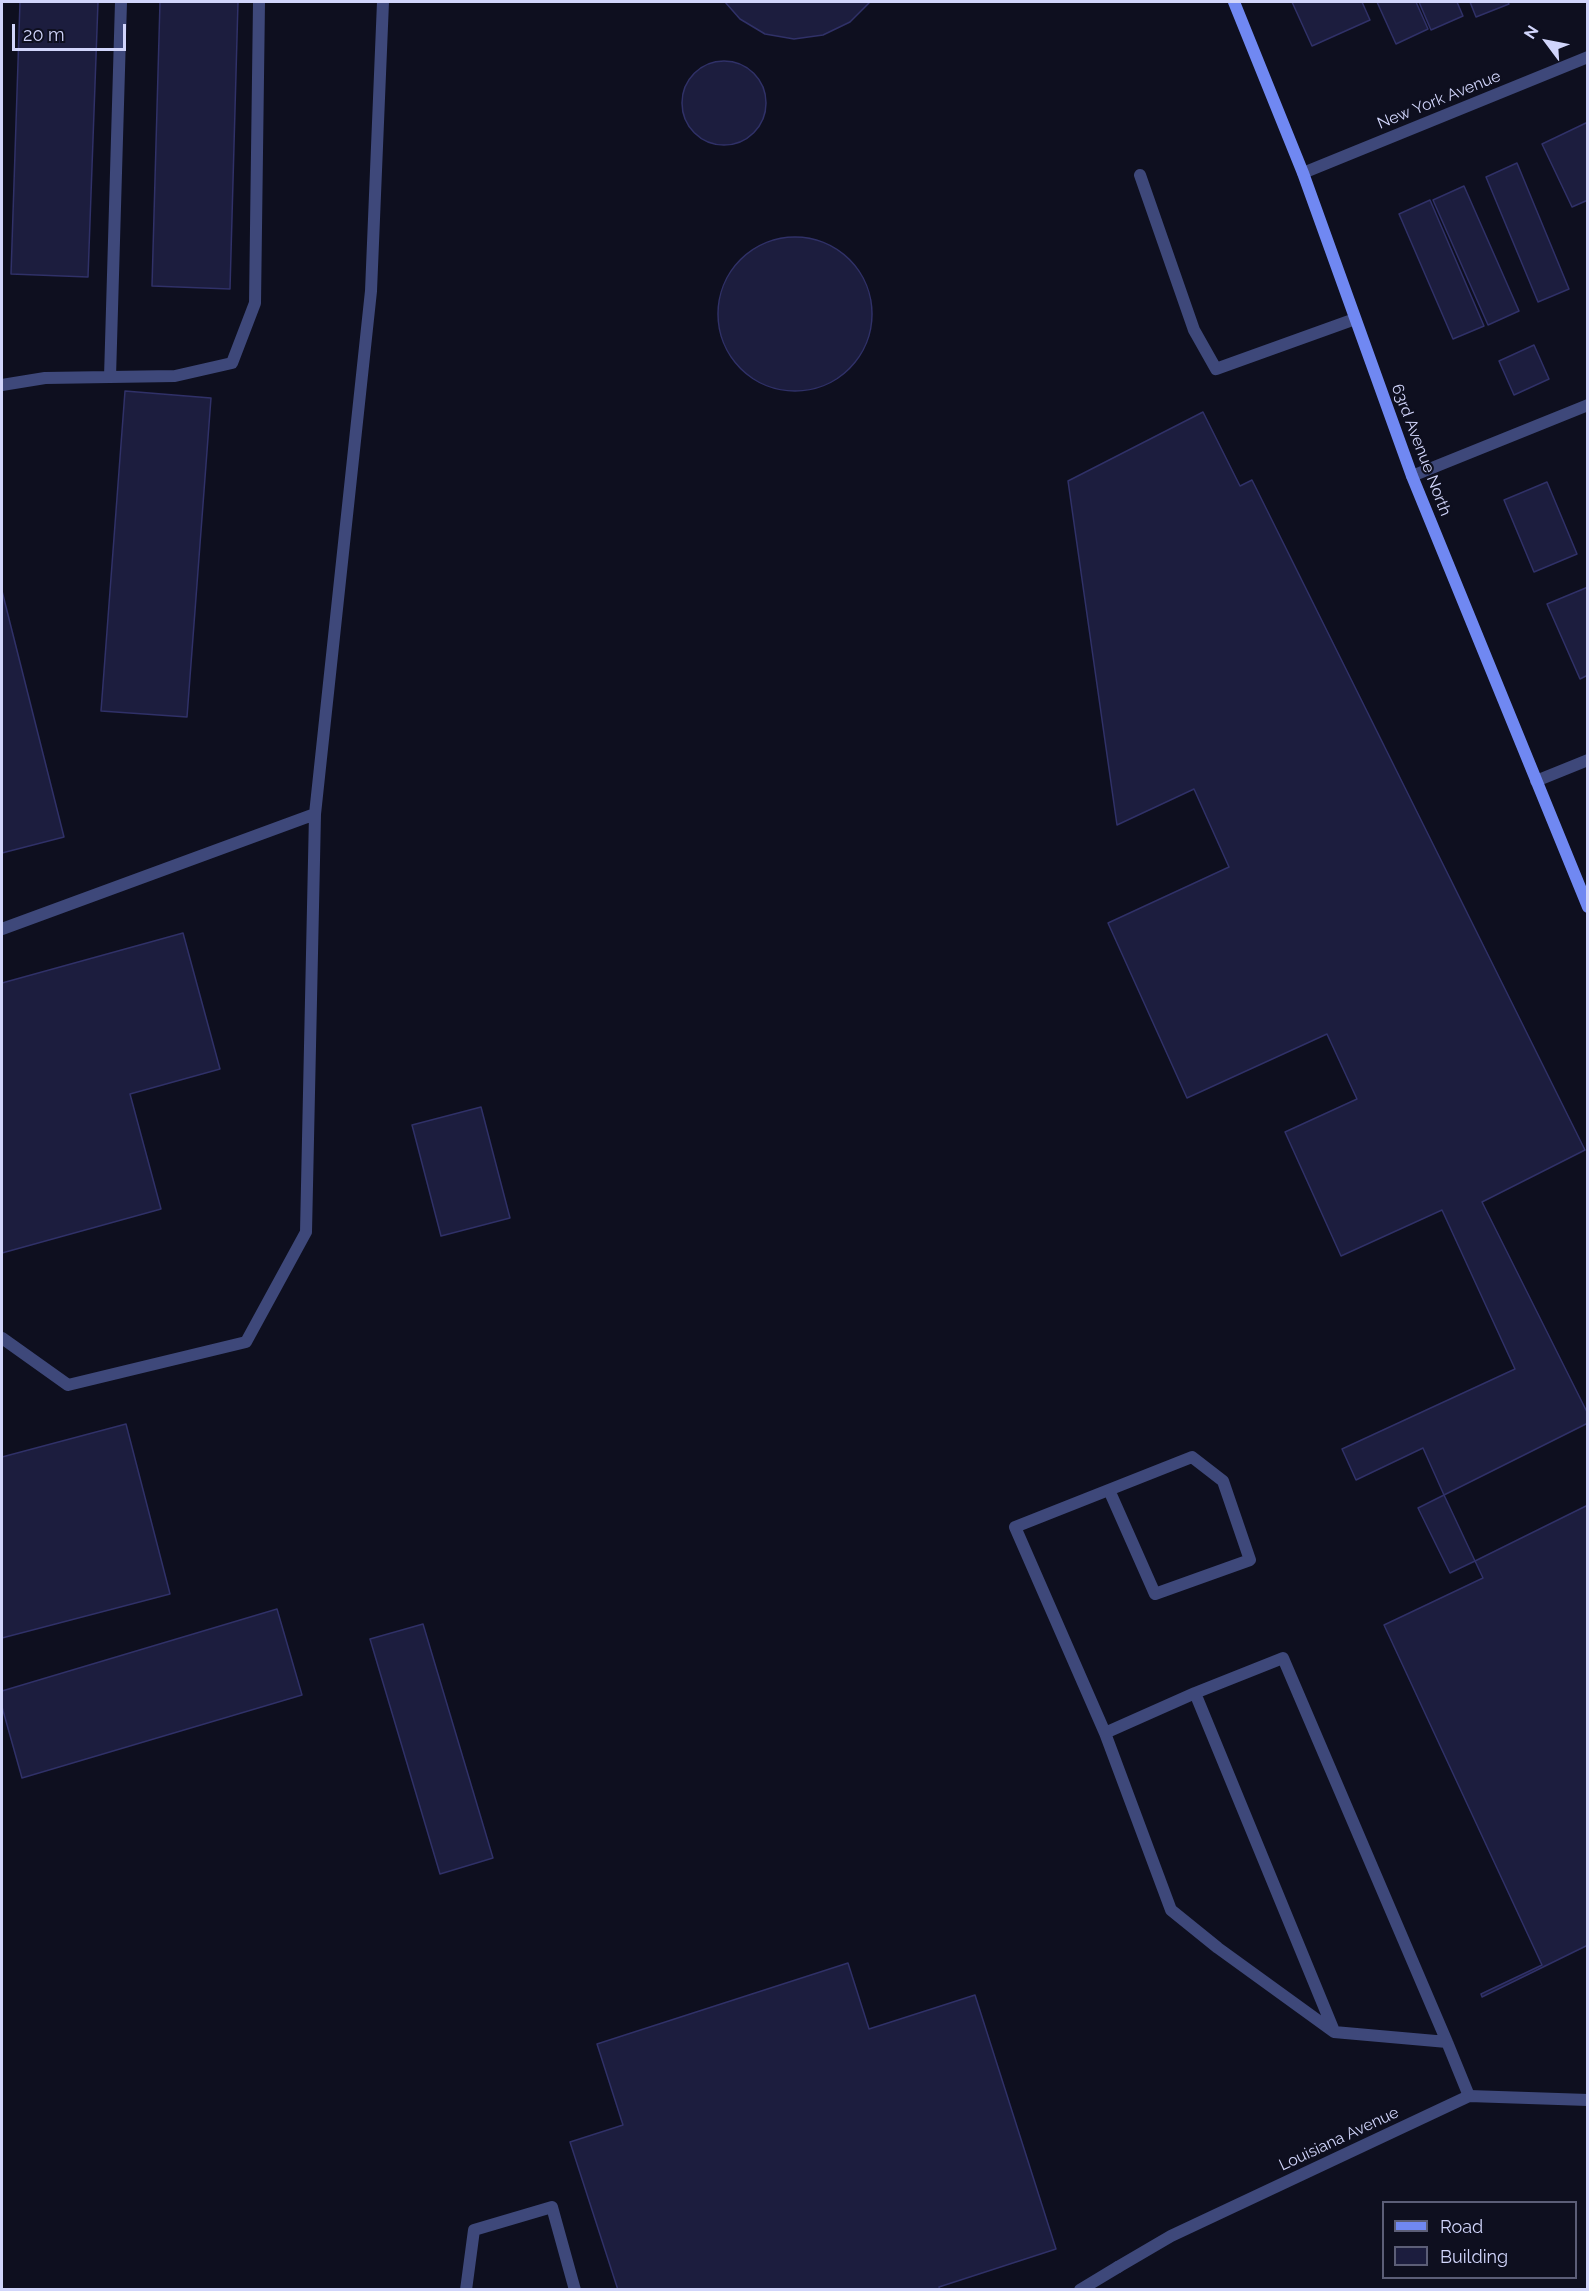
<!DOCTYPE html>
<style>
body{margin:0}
#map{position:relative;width:1589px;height:2291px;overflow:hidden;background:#0e0f1f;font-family:Raleway,sans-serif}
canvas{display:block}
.frame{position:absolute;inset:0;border:3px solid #d1d5fb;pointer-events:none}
.legend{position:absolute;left:1382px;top:2201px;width:195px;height:78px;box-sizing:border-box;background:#0e0f1f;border:2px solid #5c5e77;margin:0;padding:8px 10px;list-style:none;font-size:18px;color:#d1d5fb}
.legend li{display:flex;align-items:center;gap:12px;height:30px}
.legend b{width:30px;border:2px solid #5c5e77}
.north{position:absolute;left:1517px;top:12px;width:60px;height:60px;-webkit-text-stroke:4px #0e0f1f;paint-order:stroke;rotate:302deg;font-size:16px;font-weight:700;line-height:24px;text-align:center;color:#d1d5fb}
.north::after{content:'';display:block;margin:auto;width:21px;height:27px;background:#d1d5fb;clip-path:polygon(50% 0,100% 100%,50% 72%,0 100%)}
.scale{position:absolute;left:12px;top:24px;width:114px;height:27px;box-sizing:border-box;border:3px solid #d1d5fb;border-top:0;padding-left:8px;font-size:18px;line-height:21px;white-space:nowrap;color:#d1d5fb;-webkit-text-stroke:4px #0e0f1f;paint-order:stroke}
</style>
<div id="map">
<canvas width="1589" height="2291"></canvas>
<div class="frame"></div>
<ul class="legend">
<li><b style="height:8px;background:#7088f2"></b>Road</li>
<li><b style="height:16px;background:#1c1d3e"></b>Building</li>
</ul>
<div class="north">N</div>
<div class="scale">20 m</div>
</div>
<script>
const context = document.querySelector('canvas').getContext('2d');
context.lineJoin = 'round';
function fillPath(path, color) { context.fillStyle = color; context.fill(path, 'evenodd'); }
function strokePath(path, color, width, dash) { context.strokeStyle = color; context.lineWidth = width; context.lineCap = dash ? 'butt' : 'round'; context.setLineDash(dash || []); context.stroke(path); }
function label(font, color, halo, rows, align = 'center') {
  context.font = font + ' Raleway,sans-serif'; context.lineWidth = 4.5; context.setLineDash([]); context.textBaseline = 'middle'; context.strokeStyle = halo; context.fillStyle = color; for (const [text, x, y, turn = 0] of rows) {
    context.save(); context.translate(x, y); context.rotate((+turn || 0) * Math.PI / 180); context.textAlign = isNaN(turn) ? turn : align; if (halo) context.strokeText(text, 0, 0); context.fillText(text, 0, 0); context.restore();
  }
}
const building = new Path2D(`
 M20 2H98L88 277 11 274Z
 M160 2H238L230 289 152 286Z
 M725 2H870L850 22 823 35 794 39 765 34 740 19Z
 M1292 2H1362L1370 20 1312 46Z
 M1377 2H1416L1428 29 1396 44Z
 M1419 2H1457L1463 16 1431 30Z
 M1470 2H1508L1509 4 1476 17Z
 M682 103a42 42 0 1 1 84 0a42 42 0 1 1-84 0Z
 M1588 122V200L1572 207 1542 144Z
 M1517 163 1569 289 1538 302 1486 177Z
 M1464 186 1519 311 1488 325 1433 200Z
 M1430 200 1484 326 1453 339 1399 214Z
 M718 314a77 77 0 1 1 154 0a77 77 0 1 1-154 0Z
 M1534 345 1549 379 1514 395 1499 361Z
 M125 391 211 398 187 717 101 711Z
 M1203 412 1240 486 1252 480 1585 1150 1482 1202 1588 1414V1423L1444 1495 1423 1448 1356 1480 1342 1449 1515 1369 1442 1210 1341 1256 1285 1132 1357 1099 1327 1034 1187 1098 1108 923 1229 867 1194 789 1117 825 1068 481Z
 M1547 482 1577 554 1534 572 1504 500Z
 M1588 587V675L1580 679 1547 604Z
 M2 591 64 837 2 853Z
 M183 933 220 1069 130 1094 161 1209 2 1253V983Z
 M481 1107 510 1218 441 1236 412 1125Z
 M126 1424 170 1594 2 1638V1457Z
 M1444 1495 1475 1561 1450 1573 1418 1508Z
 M1588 1505V1945L1482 1997 1481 1994 1542 1965 1384 1625 1483 1578 1475 1561Z
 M277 1609 302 1695 22 1778 2 1707V1691Z
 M423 1624 493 1858 440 1874 370 1639Z
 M848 1963 869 2029 975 1995 1056 2249 939 2287 940 2290H618L570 2142 623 2125 597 2044Z`);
fillPath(building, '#1c1d3e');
strokePath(building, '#303168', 1.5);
strokePath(new Path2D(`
 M1140 175 1194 330 1216 369 1355 319
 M110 377 121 2
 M2 385 45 378 175 376 232 363 255 303 259 2
 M1412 476 1588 405
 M2 929 315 814
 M2 1338 68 1385 246 1342 306 1232 315 814 371 291 383 2
 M1195 1693 1334 2031
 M1105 1733 1015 1527 1192 1457 1223 1481 1250 1560 1155 1594 1109 1490
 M1447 2042 1334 2032 1218 1948 1171 1910 1105 1733 1195 1693 1283 1658 1447 2042 1469 2096
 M466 2290 474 2230 552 2207 575 2290
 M1080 2290 1118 2267`), '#3e487a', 12);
strokePath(new Path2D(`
 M1303 173 1588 57
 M1536 781 1588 760
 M1118 2267 1171 2236 1469 2096 1588 2100`), '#3e487a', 12);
strokePath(new Path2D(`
 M1234 2 1303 173 1412 476 1588 907`), '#7088f2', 12);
label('16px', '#d1d5fb', '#0e0f1f', [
 ["New York Avenue",1439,100,-22],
 ["63rd Avenue North",1421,450,69],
 ["Louisiana Avenue",1339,2139,-25]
]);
</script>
